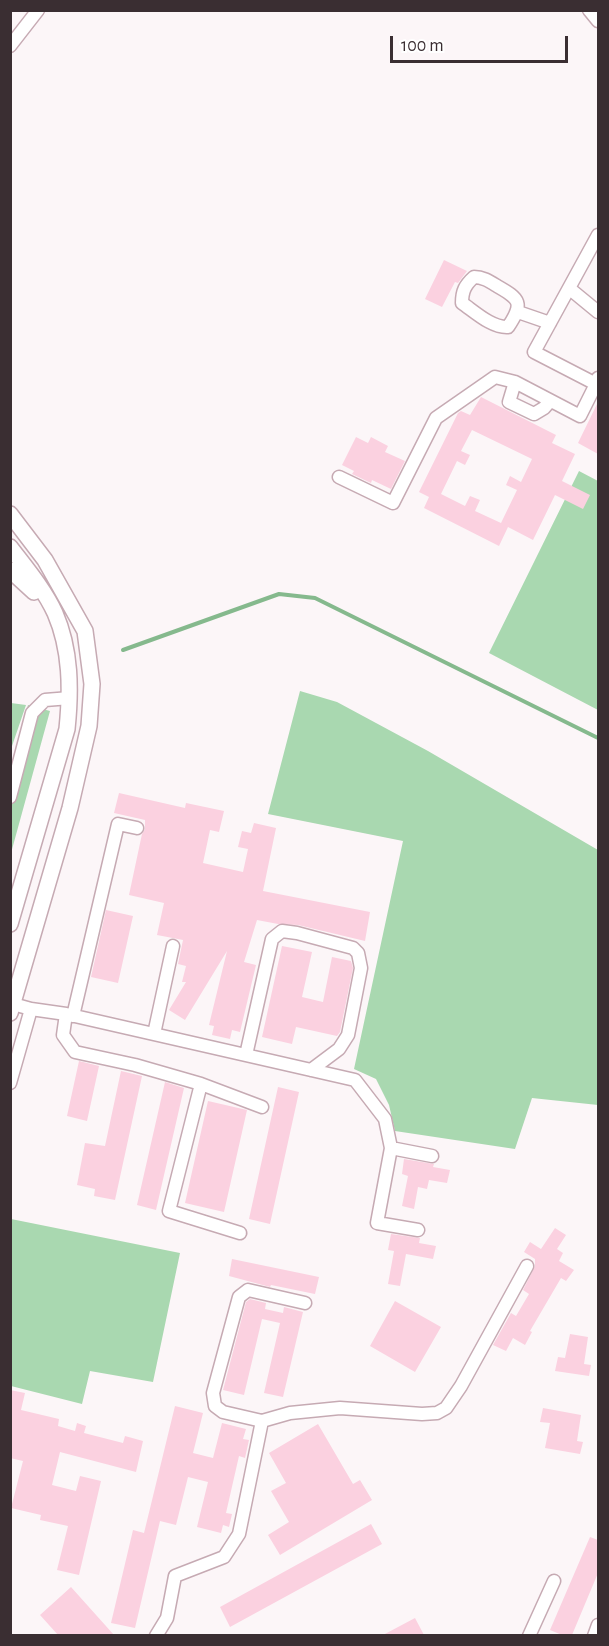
<!DOCTYPE html>
<style>
body{margin:0}
#map{position:relative;width:609px;height:1646px;overflow:hidden;background:#fcf6f8;font-family:"Alegreya Sans",sans-serif}
canvas{display:block}
.frame{position:absolute;inset:0;border:12px solid #3a2e32;pointer-events:none}
.scale{position:absolute;left:390px;top:36px;width:178px;height:27px;box-sizing:border-box;border:3px solid #3a2e32;border-top:0;padding-left:8px;font-size:18px;line-height:21px;white-space:nowrap;color:#3a2e32;-webkit-text-stroke:4px #fff;paint-order:stroke}
</style>
<div id="map">
<canvas width="609" height="1646"></canvas>
<div class="frame"></div>
<div class="scale">100 m</div>
</div>
<script>
const context = document.querySelector('canvas').getContext('2d');
context.lineJoin = 'round';
function fillPath(path, color) { context.fillStyle = color; context.fill(path, 'evenodd'); }
function strokePath(path, color, width, dash) { context.strokeStyle = color; context.lineWidth = width; context.lineCap = dash ? 'butt' : 'round'; context.setLineDash(dash || []); context.stroke(path); }
fillPath(new Path2D(`
 M579 471 598 481V710L489 653Z
 M300 691 337 702 428 751 598 850V1105L532 1098 515 1149 395 1131 389 1105 376 1079 354 1069 403 841 268 814Z
 M11 703 26 705 11 749 10 703Z
 M28 705 50 711 11 853V769Z
 M11 1219 180 1253 153 1382 90 1371 82 1404 11 1386Z`), '#a9d8b0');
strokePath(new Path2D(`
 M123 650 279 594 315 598 598 738`), '#85b98d', 4);
fillPath(new Path2D(`
 M444 260 467 271 458 283 455 282 442 307 425 299Z
 M481 397 556 435 552 443 575 454 562 481 590 495 583 509 555 495 533 540 508 527 499 546 424 508 429 497 419 492 458 413 461 411 470 415ZM472 430 532 459 521 482 510 476 506 485 517 490 501 523 475 511 480 500 470 496 465 506 441 494 457 461 465 465 470 455 461 451Z
 M598 402V454L578 443Z
 M356 437 368 443 371 437 388 446 385 452 405 461 391 489 372 480 371 483 352 474 354 471 342 465Z
 M119 793 185 808 186 803 224 811 219 832 210 830 203 863 243 872 248 849 238 847 242 831 251 833 254 823 276 828 263 891 370 912 365 941 298 925 278 924 257 920 244 962 256 965 240 1032 232 1030 230 1039 212 1035 214 1026 209 1025 227 951 185 1020 169 1010 186 982H182L186 966 178 964 183 940 157 935 164 903 129 895 142 834 145 829V820L114 813Z
 M106 910 133 916 118 983 91 977Z
 M282 946 312 952 302 997 323 1002 332 957 351 961 353 968 340 1032 337 1036 296 1027 292 1044 262 1037Z
 M79 1061 99 1066 87 1121 67 1116Z
 M121 1071 142 1076 115 1200 94 1196 95 1189 77 1185 85 1143 105 1146Z
 M165 1082 184 1088 156 1210 137 1205Z
 M278 1087 299 1092 270 1224 249 1219Z
 M208 1101 247 1110 224 1212 185 1203Z
 M404 1159 434 1164 433 1167 450 1170 447 1183 429 1180 427 1189 418 1187 414 1209 402 1206 408 1176 402 1174Z
 M555 1228 566 1235 557 1249 563 1253 559 1261 574 1270 566 1281 561 1278 530 1331 532 1332 525 1345 513 1338 506 1351 493 1345 511 1313 516 1316 529 1294 523 1290 535 1266V1259L524 1252 530 1242 541 1249Z
 M391 1234 420 1238 419 1243 436 1246 433 1259 406 1254 400 1286 388 1284 394 1251 388 1250Z
 M232 1259 319 1277 315 1294 271 1285 270 1287 229 1276Z
 M250 1299 266 1303 265 1309 283 1313 284 1307 303 1312 283 1397 264 1393 280 1323 262 1319 244 1395 223 1390 246 1302Z
 M395 1301 441 1327 415 1372 370 1346Z
 M570 1334 588 1337 584 1364 591 1365 589 1376 555 1371 558 1357 565 1358Z
 M10 1390 25 1393 21 1410 59 1419 58 1426 75 1431 77 1423 86 1426 84 1433 123 1443 125 1436 143 1441 136 1472 60 1452 52 1485 76 1491 80 1476 101 1481 79 1575 57 1570 68 1526 40 1520 41 1515 11 1508 23 1461 10 1458Z
 M175 1406 203 1413 193 1453 213 1458 222 1423 246 1429 243 1439 249 1440 245 1458 239 1456 226 1513 232 1514 229 1527 223 1525 221 1533 197 1527 208 1482 188 1477 176 1525 160 1521 135 1628 111 1623 133 1530 144 1533Z
 M543 1408 581 1415 577 1441 583 1442 580 1454 545 1448 550 1423 540 1422Z
 M318 1424 353 1484 360 1480 372 1500 280 1555 268 1535 289 1522 271 1491 286 1483 269 1453Z
 M371 1524 382 1544 230 1627 220 1607Z
 M590 1537 598 1540V1573L572 1635H562L550 1630Z
 M71 1587 114 1635H58L40 1615Z
 M415 1618 424 1635H383Z`), '#fbd1e0');
const minor = new Path2D(`
 M589 10 598 21
 M10 46 38 10
 M598 235 534 352 596 384 598 378
 M474 277C483 277 489 281 497 286 520 299 524 303 508 327 492 328 475 312 462 303 462 291 465 285 474 277Z
 M570 289 598 312
 M518 312 550 323
 M515 382 509 402 534 414 544 408 550 401
 M339 477 393 503 436 418 495 377 515 382 580 416 596 384
 M10 797 32 713 45 700 70 698
 M31 1009 66 1014 355 1080 385 1119 391 1148 432 1156
 M66 1014 63 1035 75 1052 135 1065 201 1084 169 1211 240 1233
 M73 1016 118 824 137 828
 M154 1034 173 946
 M246 1055 272 939 282 931 297 933 353 948 358 953 361 968 348 1035 339 1049 311 1070
 M10 1083 31 1009 13 1004
 M201 1084 262 1107
 M391 1148 377 1223 418 1230
 M262 1421 223 1412 215 1406 213 1393 239 1297 248 1290 305 1303
 M156 1636 167 1618 175 1576 224 1557 239 1534 262 1421 290 1413 340 1408 422 1414 437 1413 446 1408 461 1386 527 1266
 M529 1636 554 1581
 M594 1636 598 1625`);
const major = new Path2D(`
 M10 514 45 560 85 631 92 684 89 726 70 808 10 1013
 M10 547C26 568 44 589 55 613 71 650 71 690 67 729L10 924
 M10 570 34 592`);
strokePath(minor, '#c6aab3', 15);
strokePath(major, '#c6aab3', 18);
strokePath(minor, '#fff', 12);
strokePath(major, '#fff', 15);
</script>
